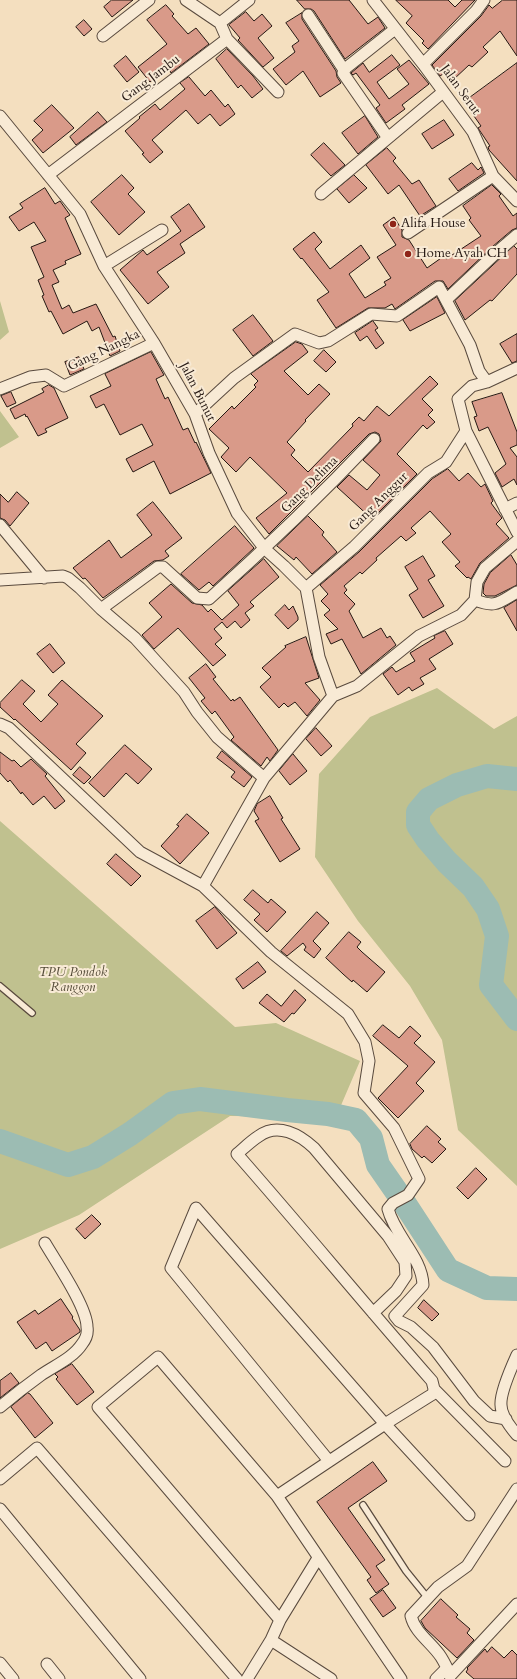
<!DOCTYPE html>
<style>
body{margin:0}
canvas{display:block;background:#f4dfbf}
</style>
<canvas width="517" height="1679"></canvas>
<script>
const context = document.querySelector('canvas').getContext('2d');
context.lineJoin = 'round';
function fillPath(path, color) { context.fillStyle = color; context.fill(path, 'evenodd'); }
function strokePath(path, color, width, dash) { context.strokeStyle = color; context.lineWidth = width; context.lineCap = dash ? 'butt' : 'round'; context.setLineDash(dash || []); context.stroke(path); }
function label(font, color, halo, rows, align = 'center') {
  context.font = font + ' Cardo,serif'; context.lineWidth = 4; context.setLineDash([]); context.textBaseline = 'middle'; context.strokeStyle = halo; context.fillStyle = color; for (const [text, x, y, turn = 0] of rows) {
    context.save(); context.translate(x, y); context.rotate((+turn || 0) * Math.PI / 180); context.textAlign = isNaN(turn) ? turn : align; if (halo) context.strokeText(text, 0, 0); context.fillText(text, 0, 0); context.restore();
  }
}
fillPath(new Path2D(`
 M0 301 9 332 0 340Z
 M0 411 19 437 0 448Z
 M437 688 494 729 517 716V1186L458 1130 442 1040 410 986 358 921 315 857 319 774 370 717Z
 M0 821 235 1027 276 1023 360 1061 336 1117 230 1116 79 1215 0 1249Z`), '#c0c18f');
strokePath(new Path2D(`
 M517 779 487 776 457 785 429 799 418 812V825L428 840 447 862 473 887 488 909 497 936 491 985 517 1019
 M0 1141 68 1165 93 1157 130 1134 173 1103 200 1099 287 1110 328 1114 356 1120 371 1138 378 1165 403 1201 448 1270 487 1288 517 1289`), '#9cbcb3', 24);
const building = new Path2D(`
 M112 0H133L112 17 104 7Z
 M297 0H349L368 24 378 17 385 28 345 59 314 11 311 9H305Z
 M396 0H448L455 7 462 0H475L428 49 422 43 424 41 406 23 412 16Z
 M503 0H517V56L500 31 483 47 488 52 472 67 469 65 453 80 446 72 440 76 432 65 481 16 489 5 492 8Z
 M166 5 174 14 172 16 188 34 196 28 209 44 171 73 169 69 163 74 161 73 150 82 138 67 167 44 147 20Z
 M246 12 254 21 262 14 272 26 258 38 274 58 263 67 238 40 240 38 229 25Z
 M302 13V19L336 71 337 77 341 83 320 97 303 71 286 85 273 69 295 52 292 46 299 41 286 23Z
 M84 20 92 29 84 36 76 27Z
 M227 49 253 76 263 89 252 98 241 85 238 88 216 59Z
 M392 55 400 65 377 82 389 99 409 84 397 69 409 60 429 84 402 105 405 109 386 123 376 108 380 105 356 73 353 75 351 73 363 63 369 72Z
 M126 56 139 72 127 82 114 66Z
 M517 63V181L489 150 488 147 490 146 478 128 481 126 464 102Z
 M189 77 205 96 211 90 225 107 228 104 235 114 220 126 210 114 198 124 186 110 152 140 163 152 150 163 142 154 144 153 125 131 140 118 139 117 155 104 160 110 185 89 180 83Z
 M52 105 74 128 43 153 32 140 43 130 34 121Z
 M98 112 107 122 76 145 70 137Z
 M365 116 378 137 358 154 342 133Z
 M444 120 454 135 432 149 422 134Z
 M324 143 345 165 331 176 311 155Z
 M387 148 396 158 393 161 412 184 419 180 436 206 420 216 399 185 388 194 366 165Z
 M472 163 478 170 481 167 484 173 458 191 449 179Z
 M122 175 134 188 128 194 145 212 119 235 91 202Z
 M354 175 367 188 349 203 337 189Z
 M492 185 501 194 499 196 513 216 517 213V228L512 230 492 247 448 289 443 281H435L395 309 392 304 385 308H368L336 328 317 300 329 292 302 258 301 259 293 249 314 232 322 242 315 249 330 269 361 245 370 258 349 274 365 298 386 285 384 282 391 278 377 257 396 245 383 225 394 217 402 230V237L409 240 427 268 444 256 446 259 481 236 469 220 471 218 463 206Z
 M45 188 55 204 60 201 70 215 65 218 81 254 65 261 66 264 53 270 59 282 52 285 62 309 69 305 73 313 96 304 113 337 115 336 120 351 110 356 99 327 92 331 87 321 63 334 51 311 49 312 42 296 44 295 38 280 44 277 31 247 46 241 34 222 19 231 9 217 23 208 20 204Z
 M189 204 205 227 180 244 185 253 157 272 169 287 148 304 120 270 143 250 147 255 181 231 171 217Z
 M514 246 517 249V274L492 301 490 300 465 320 455 301Z
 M437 297 445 313 410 331 403 320Z
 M253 315 273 341 253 356 233 330Z
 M373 321 378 328 375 330 384 343 376 349 367 336 360 341 355 333Z
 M517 334V361L512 363 500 344Z
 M296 342 302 344 308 352 284 371 308 395 319 384 330 394 305 420 306 421 287 442 295 450 291 455 308 472 353 426 352 424 359 417 364 421 377 406 389 416 430 376 438 384 422 399 433 410 428 415 435 422 427 429 423 425 397 454 417 474 372 519 337 487 349 475 367 490 380 475 363 460 381 441 379 434 375 432 369 434 269 534 256 518 287 493 250 457 236 472 221 457 229 448 209 429 232 406 234 409 256 387 254 385 258 381 251 374Z
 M324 350 336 362 326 372 314 361Z
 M151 352 164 375 156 379 165 399 168 397 183 430 188 428 195 443 196 442 211 473 170 494 154 461 133 472 126 459 153 445 142 424 120 435 104 404 96 408 90 396 111 386 105 374Z
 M79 357 84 369 70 375 65 362Z
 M49 385 54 388 68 418 45 429 47 432 38 436 27 416 26 417 25 414 15 419 10 409 44 392 42 389Z
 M11 392 16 403 7 407 1 396Z
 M502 393 517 432V445L510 448 517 457V485L514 479 502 487 495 473 506 464 488 427 479 431 474 417 477 416 472 402Z
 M448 469 459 481 468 473 481 487 485 484 493 501 491 503 502 518 496 524 509 538 480 563 471 579 468 577 467 578 455 566 460 562 442 542 451 534 430 511 411 528 416 533 406 541 401 536 376 558 377 560 362 574 360 572 344 586 347 590 344 593 355 604 349 611 363 638 381 628 387 638 390 636 396 645 361 674 342 639 331 644 326 634 338 629 324 615 330 610 321 601 328 594 320 585 359 552 432 479Z
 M17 492 29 503 10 526 5 520 0 518V494L8 502Z
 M153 502 182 538 165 551 169 556 163 560 154 561 103 598 85 578 83 579 73 568 109 540 121 558 152 535 137 515Z
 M308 516 324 532 322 535 337 552 312 574 296 557 294 560 277 546Z
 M235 526 254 548 213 586 209 582 199 590 181 574Z
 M511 555 517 565V585L495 596H486L483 593 484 584 490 573Z
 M423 556 435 576 428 580 444 606 423 618 409 595 418 589 405 567Z
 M264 559 279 577 250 602 254 606 245 613 250 620 241 628 235 621 227 628 222 622 214 629 222 638 215 644 226 655 213 666 178 628 154 649 142 635 162 617 149 603 171 584 192 603 202 605 208 612 211 609 222 620 239 605 228 591Z
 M517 600V631L504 608Z
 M285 605 289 610 293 606 298 617V620L288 629 275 615Z
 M445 631 453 644 429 659 436 669 420 678 424 684 412 691 409 687 398 695 383 674 392 667 396 672 415 661 410 653 435 638 434 636Z
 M306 637 319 678 305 683 320 700 307 716 295 702 288 707 284 703 279 708 260 687 271 677 262 668 286 647 285 646Z
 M50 644 65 663 53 673 37 654Z
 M206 664 216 677 213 679 231 701 233 699 234 701 240 697 278 750 270 761 267 757 261 766 231 740 234 737 215 711 212 714 201 701 205 698 189 678Z
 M22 680 35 691 23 704 41 722 58 704 48 695 62 680 103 716 76 744 86 753 71 770 15 719 14 720 11 717 0 707V703Z
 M316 728 332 746 321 756 306 739Z
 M125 745 152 769 138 784 126 773 104 797 89 783Z
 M222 751 252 777 244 787 231 777 235 772 217 758Z
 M0 752 12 761 14 760 21 767 31 759 47 774 45 776 65 801 55 809 44 796 33 805 22 792 21 794 10 780 8 782 0 773Z
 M293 754 307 771 290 785 279 771Z
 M80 767 91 777 84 784 73 775Z
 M270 796 283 818 281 819 300 849 280 862 255 821 259 819 254 811 257 804Z
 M187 814 209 833 180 864 161 846 179 826 177 825Z
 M116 854 141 876 131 886 107 864Z
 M253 890 268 903 271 899 286 912 267 932 254 920 260 914 244 900Z
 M215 907 237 933 217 949 196 921Z
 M317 912 329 923 313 941 321 949 314 958 304 950 306 947 303 943 287 956 281 951Z
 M349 932 361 942 357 947 362 952 385 972 367 992 353 980 352 982 343 974 326 958Z
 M258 962 266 972 243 989 236 979Z
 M295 990 306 1000 294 1014 292 1013 284 1022 259 1003 267 994 281 1006Z
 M383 1025 399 1038 410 1026 421 1036 414 1043 435 1062 416 1083 424 1091 398 1118 378 1098 408 1066 373 1036Z
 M427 1126 441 1139 438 1142 446 1149 432 1163 424 1156 422 1158 412 1149 410 1144Z
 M476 1168 487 1179 468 1199 457 1188Z
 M92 1215 101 1224 85 1239 76 1229Z
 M61 1299 73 1317 72 1318 80 1330V1332L52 1351 46 1342 36 1349 17 1322 35 1310 38 1314Z
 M424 1300 439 1314 432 1321 418 1308Z
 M72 1364 94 1392 77 1405 56 1379 58 1377 55 1374Z
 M11 1373 19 1383 0 1398V1381Z
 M28 1393 30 1394 53 1423 35 1438 11 1407Z
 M373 1462 387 1481 348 1508 385 1560 376 1566 389 1584 376 1593 367 1580 371 1577 317 1502Z
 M383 1590 396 1608 383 1617 370 1599Z
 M441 1599 458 1615 456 1617 470 1629 467 1633 474 1640 457 1658 425 1628 421 1621Z
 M492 1647 504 1658 512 1650 517 1655V1679H474L466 1672 468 1669 467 1668 485 1649 487 1652Z`);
fillPath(building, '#d99a89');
strokePath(building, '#251813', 1);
const lane = new Path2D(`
 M0 986 32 1013
 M363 1505 406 1571 427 1597`);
const street = new Path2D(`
 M186 0 220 23 227 39 278 92
 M373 0 423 64 473 132 493 176 517 201
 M308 15 344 70
 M220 23 249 0
 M103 36 149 0
 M423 64 476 11 484 0
 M0 116 80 214 104 266 154 343 195 414 209 453 237 513 265 549 284 566 306 588 319 657 333 696
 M388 138 343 73 346 68 395 29
 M48 175 227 39
 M321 194 443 92
 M408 233 493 176
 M104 266 162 230
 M446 300 497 252 517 235
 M517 368 487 382 472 386 458 399 466 431 517 532
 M0 389 30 377 46 375 64 386 154 343
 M195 414 234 378 295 334 319 343 328 341 371 314 397 316 439 287 470 345 479 371 487 382
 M505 509 517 503
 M0 525 44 578
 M0 580 63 576 68 578 80 588 101 609 135 638 184 692 197 712 217 737 264 778
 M306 588 354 547 428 473 446 462 466 431
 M475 600C496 608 498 603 517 592
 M101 609 158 567H163L197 598 209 599C266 548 321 495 374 439
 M0 724 9 728 140 852 203 886 271 952 348 1014 365 1042 369 1061 364 1093 394 1128 419 1179 408 1195 393 1203 388 1209C395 1236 422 1257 423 1285L395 1316 399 1321 411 1327 433 1347 474 1401 490 1416 506 1419
 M203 886 264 778 333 696 357 686 419 636 461 615 475 600 477 582 485 568 517 541
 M373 1313 396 1291 406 1276 405 1262 388 1236 314 1148C300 1135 278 1122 259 1136 251 1141 244 1148 237 1154 303 1229 366 1306 432 1381L434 1389 505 1461
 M517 1355C512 1366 500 1393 501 1405 501 1416 511 1428 517 1435
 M0 1407C13 1396 27 1385 41 1375 54 1366 73 1358 82 1344 86 1339 88 1333 87 1327 87 1307 56 1262 45 1243
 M329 1461 171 1268 196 1208 385 1424 469 1515
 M0 1479 37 1448 237 1679
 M277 1496 385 1424 428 1397 433 1394 434 1389
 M0 1509 140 1679
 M318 1558 280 1620 271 1640 331 1679
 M280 1620 98 1407 158 1357 277 1496 401 1679
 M0 1663 13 1679
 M47 1664 59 1679
 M450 1676 517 1604
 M247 1679 271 1640
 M436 1679 447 1668C445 1664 443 1660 441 1657 432 1643 415 1633 411 1616L438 1587 467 1566 517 1489`);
strokePath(lane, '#594a3e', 8);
strokePath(street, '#594a3e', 13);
strokePath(lane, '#f8ead5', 5.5);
strokePath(street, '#f8ead5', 11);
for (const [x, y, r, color] of [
 [393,224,4,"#8f2418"],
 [408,254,4,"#8f2418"]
]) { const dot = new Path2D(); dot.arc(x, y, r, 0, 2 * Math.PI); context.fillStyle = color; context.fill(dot); strokePath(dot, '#f8ead5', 1.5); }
label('13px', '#251813', '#f8ead5', [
 ["Gang Jambu",151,79,-37],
 ["Jalan Serut",460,90,54],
 ["Gang Nangka",104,351,-26],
 ["Jalan Bunut",197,392,63],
 ["Gang Delima",310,485,-45],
 ["Gang Anggur",379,502,-45]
]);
label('13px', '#251813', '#f8ead5', [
 ["Alifa House",401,224],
 ["Home Ayah CH",416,254]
], 'left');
label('italic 13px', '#544b38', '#f8ead5', [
 ["TPU Pondok",73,973],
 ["Ranggon",73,988]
]);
</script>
